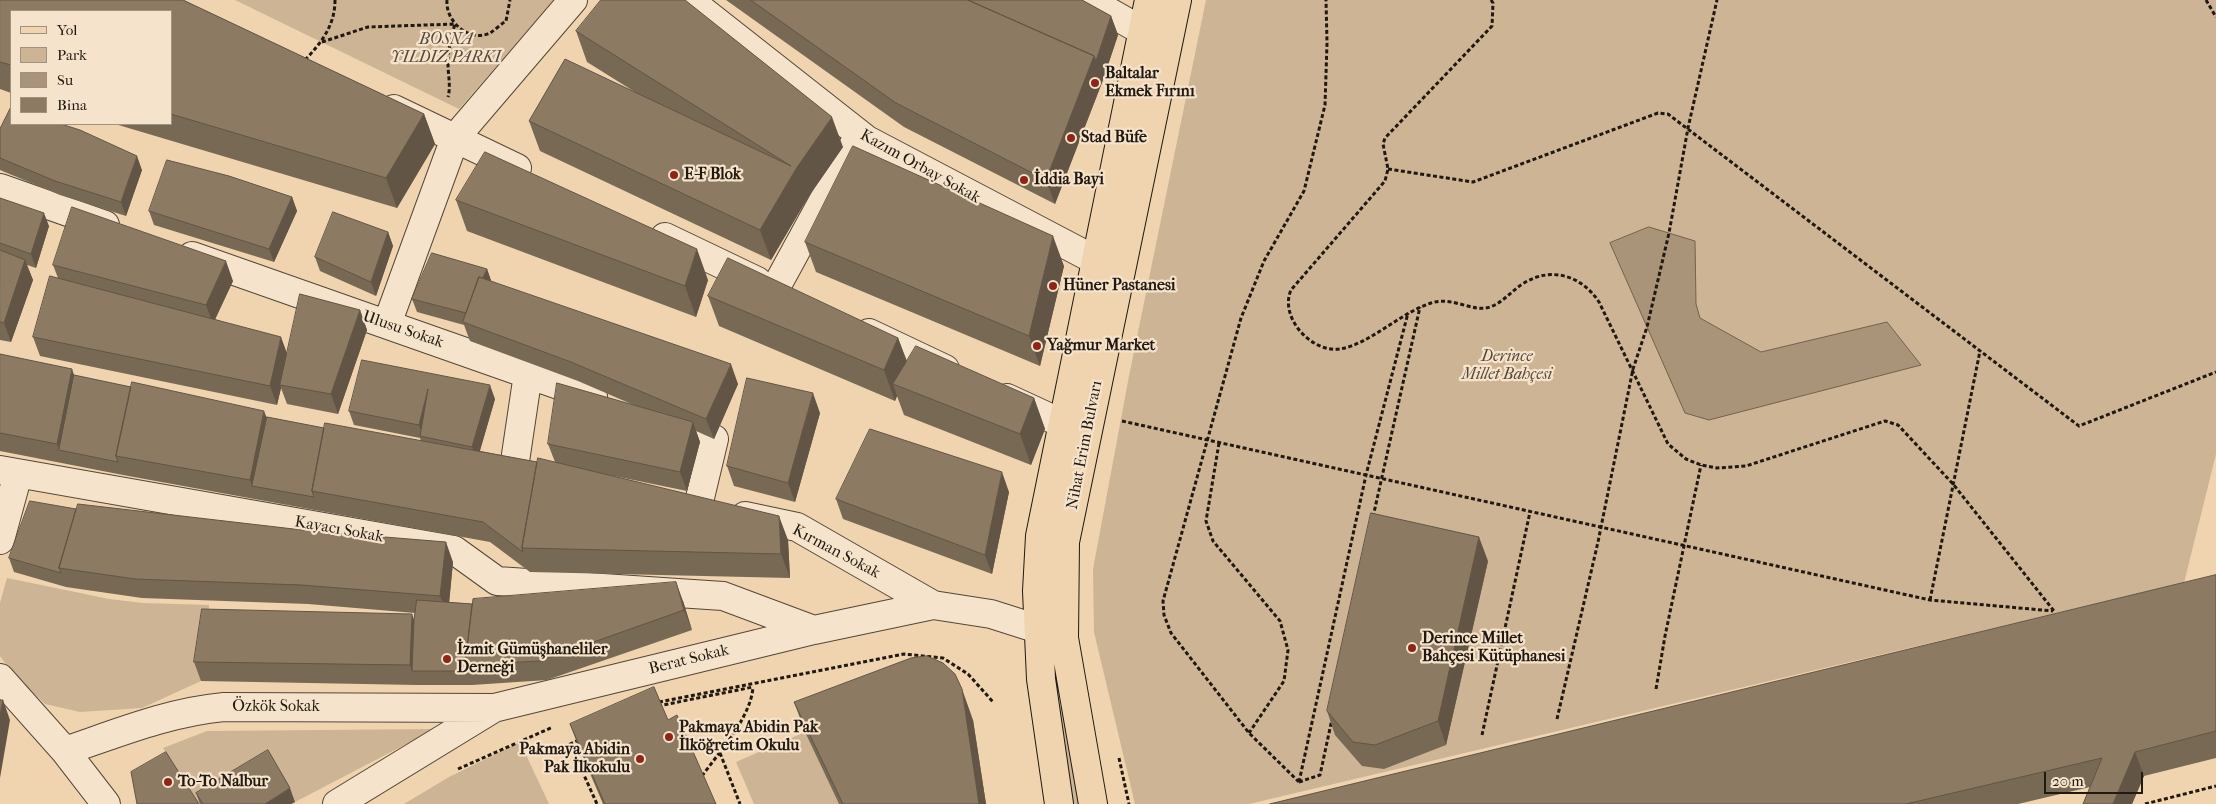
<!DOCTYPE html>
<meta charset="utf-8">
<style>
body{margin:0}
#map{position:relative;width:2216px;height:804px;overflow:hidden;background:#efd4af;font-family:"IM FELL French Canon",serif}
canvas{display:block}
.legend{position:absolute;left:10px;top:10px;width:162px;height:115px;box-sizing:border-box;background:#f5e3cb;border:1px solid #a09280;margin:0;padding:6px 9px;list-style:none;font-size:15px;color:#211810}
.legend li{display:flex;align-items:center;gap:10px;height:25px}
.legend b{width:25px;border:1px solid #a09280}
.scale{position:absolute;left:2044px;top:772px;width:99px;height:22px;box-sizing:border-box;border:2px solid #211810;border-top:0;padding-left:6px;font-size:15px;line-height:18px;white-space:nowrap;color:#211810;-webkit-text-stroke:4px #f5e3cb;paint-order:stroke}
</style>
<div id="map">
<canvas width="2216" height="804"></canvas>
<ul class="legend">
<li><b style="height:6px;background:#efd4af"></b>Yol</li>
<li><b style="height:14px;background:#ccb494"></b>Park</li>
<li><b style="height:14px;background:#a99479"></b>Su</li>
<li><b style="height:14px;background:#8c7a63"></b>Bina</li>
</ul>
<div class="scale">20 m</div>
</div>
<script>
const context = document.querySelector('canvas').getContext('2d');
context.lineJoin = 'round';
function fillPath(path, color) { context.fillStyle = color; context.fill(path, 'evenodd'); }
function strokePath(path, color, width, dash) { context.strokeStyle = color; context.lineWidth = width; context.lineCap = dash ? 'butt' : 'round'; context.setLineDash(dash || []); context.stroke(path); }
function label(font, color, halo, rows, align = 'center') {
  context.font = font + ' "IM FELL French Canon",serif'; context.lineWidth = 4.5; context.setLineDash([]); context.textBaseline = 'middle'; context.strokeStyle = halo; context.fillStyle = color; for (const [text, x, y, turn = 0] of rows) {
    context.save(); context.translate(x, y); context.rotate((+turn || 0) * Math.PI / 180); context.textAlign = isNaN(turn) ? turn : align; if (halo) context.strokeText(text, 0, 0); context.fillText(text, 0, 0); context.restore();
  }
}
fillPath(new Path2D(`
 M235 0H554L459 109Z
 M1206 0H2216V454L2184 583 1249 804H1135L1094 632 1093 569 1129 376Z
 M7 578 109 599 143 603 209 605V628L201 681 142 708 80 712 45 704 11 672 0 656V603Z
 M1064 706 1079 804H1072L1058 707Z
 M435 729 295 802 272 764 206 804H199L163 748 207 731Z
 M805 732 839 804H754L736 762Z
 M520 742 549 804H404L449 777Z`), '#ccb494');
const water = new Path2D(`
 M1649 227 1695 241 1696 304 1700 318 1761 352 1887 322 1921 365 1709 420 1685 413 1610 243Z`);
fillPath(water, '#a99479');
strokePath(water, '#73624f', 1);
const minor = new Path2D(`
 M689 0 867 140 1116 271
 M1088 0 1162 42
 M394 109 517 168
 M0 188 105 225
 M665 237 757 281
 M192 256 593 397
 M775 289 859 135
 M387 324 455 138 573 0
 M869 333 945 369
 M1007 398 1083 433
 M662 421 714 439 698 506
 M514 468 528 374
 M0 470 454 550 497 581 723 596 814 630
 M745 516 797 527 933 605
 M0 540 18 474
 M0 678 65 751C118 733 169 712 224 707L494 708
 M65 751 106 804
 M337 804 494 708 814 630 933 605 991 614 1060 636`);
const major = new Path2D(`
 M1059 804 1041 679 1037 591 1040 536 1149 0
 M1093 804 1064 638 1065 542 1177 0`);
strokePath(minor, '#544738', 30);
strokePath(major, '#211810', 30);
strokePath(new Path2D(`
 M447 0C445 21 469 43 490 33 495 30 501 24 506 21L510 0
 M1491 0 1493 3 1492 26 1385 138 1383 144 1388 169 1385 181 1291 290C1279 317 1311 353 1340 349 1370 344 1400 313 1431 303 1453 296 1473 313 1490 307 1504 302 1512 290 1524 283 1552 266 1582 276 1599 302L1668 444 1686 459 1701 465 1717 468 1746 466 1885 421 1898 425 1953 484 2054 611
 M2206 0 2216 17
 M322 42 368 27 455 24C451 37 448 50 448 64 448 75 451 86 448 97
 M305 60C322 42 335 25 335 0
 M1388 169 1473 182 1658 113 1668 114 2079 426 2216 372
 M1122 421 1930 600 2053 611
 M1219 443 1206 521 1213 541 1280 621 1288 650 1284 681 1249 733
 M1373 517 1420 307
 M1930 600 1980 351
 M1656 689 1665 636 1701 465
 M659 702 904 654 943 658 968 674 994 703
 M658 706 753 687
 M1557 719 1598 542 1633 369 1647 327 1669 233 1688 128 1717 0
 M1482 735 1530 512
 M579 740 570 744 597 804
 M720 753 740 804
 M1119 758 1129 804
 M458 769 553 727
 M702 776C720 751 751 717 753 687
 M1299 782 1249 733 1171 633 1164 615 1163 601 1241 318 1264 261 1304 191 1325 105 1327 43 1326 0
 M1299 782 1320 775 1332 719
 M1299 782 1366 475 1408 313
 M2145 804 2216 786`), '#211810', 3, [4, 2.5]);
strokePath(minor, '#f5e3cb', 28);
strokePath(major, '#efd4af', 28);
fillPath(new Path2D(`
 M0 0H183L424 114 435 144 397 208 115 124H171V11H11V93L0 89Z
 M726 0H1082L1111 16 1118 35 1103 80 1055 204 904 127Z
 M576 31 843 147 807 199 771 260 540 151 529 121 635 92 587 62Z
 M0 129 142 170 126 216 60 195 0 170Z
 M292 197 297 211 274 262 154 225 149 211Z
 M0 198 49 226 36 268 27 265 33 280 11 342 0 340Z
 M456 200 708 280 696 317 467 231Z
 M388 232 393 246 376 296 320 271 315 257Z
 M805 242 1064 266 1040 366 816 272Z
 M53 265 233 281 215 319 287 353 360 310 367 330 338 414 287 404 281 388 277 405 40 356 33 337 58 278Z
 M487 269 491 281 738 384 714 439 696 431 700 442 687 491 614 476 788 540 790 578 530 572 490 542 123 475 0 451V354L74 375 267 417 324 428 421 441 420 438 354 425 349 411 495 399 480 451 537 462H555L548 444 636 406 578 381 470 341 464 325 417 312 412 299Z
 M708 296 898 338 907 361 1034 398 1045 429 1031 465 904 415 897 396 895 401 719 326Z
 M820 413 795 502 734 486 727 466Z
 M1009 492 992 574 843 519 836 499Z
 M76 509 453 562 449 602 472 604 683 601 692 630 547 680 472 685H417L201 681 194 662 414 620 415 613 308 604 142 598 66 587 14 572 9 558Z
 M1488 561 1446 745 1384 769 1362 766 1335 735 1327 711Z
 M2216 575V758L2144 776 2132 804H2083L2090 787 2018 804H1270Z
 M794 702 973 720 986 804H839L805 732Z
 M668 720 716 804H603L577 743 570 724Z
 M196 793 295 802 291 804H200Z`), '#786955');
fillPath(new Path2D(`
 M1111 16 1118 35 1103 80 1055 204 1046 180 1094 56Z
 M424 114 435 144 397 208 386 178Z
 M832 117 843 147 807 199 771 260 760 230 796 169Z
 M137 156 142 170 126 216 121 202Z
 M292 197 297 211 274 262 269 249Z
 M44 213 49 226 36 268 31 254Z
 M388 232 393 246 376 296 371 282Z
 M1053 236 1064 266 1040 366 1029 336Z
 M697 249 708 280 696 317 685 286Z
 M25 260 33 280 11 342 4 323Z
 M226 261 233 281 213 324 206 305Z
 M487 269 492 283 469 314Z
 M360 310 367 330 338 414 331 394Z
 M281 337 288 356 280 385 281 388 277 405 270 386Z
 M898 338 909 368 893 384 897 396 895 401 884 370Z
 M731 364 738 384 714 439 706 419Z
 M72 369 79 389 59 450 57 444Z
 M490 385 495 399 477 460 472 447Z
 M428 389 423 437 419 425Z
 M813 393 820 413 795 502 788 483Z
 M1034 398 1045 429 1031 465 1020 434Z
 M264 411 272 431 252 486 250 480Z
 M693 422 700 442 687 491 680 472Z
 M1002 472 1009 492 992 574 985 555Z
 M779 516 788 540 790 578 781 554Z
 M1479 537 1488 561 1446 745 1438 721Z
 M446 542 453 562 448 615 440 596Z
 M676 582 683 601 692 630 684 610Z
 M412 614 419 634 412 671 410 665Z
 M962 689 973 720 986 804H979Z
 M3 700 10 720 0 778V716Z
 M2135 752 2144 776 2132 804H2113Z
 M290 788 295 802 291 804H265Z`), '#625545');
const building = new Path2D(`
 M0 0H183L424 114 386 178 171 114V11H11V65L0 62Z
 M601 0H685L832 117 796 169 760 230 529 121 565 59 791 166 576 31Z
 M751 0H968L1094 56 1046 180 896 103Z
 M968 0H1082L1111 16 1096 61 1094 56Z
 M11 107V124H61L80 130 137 156 121 202 55 181 0 158V129Z
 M853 146 1053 236 1029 336 805 242Z
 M485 152 697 249 685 286 456 200Z
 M167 160 229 176 292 197 269 249 149 211Z
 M0 198 44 213 31 254 0 243Z
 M72 207 226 261 206 305 53 265Z
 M333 212 388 232 371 282 315 257Z
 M0 250 25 260 4 323 0 322Z
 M432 253 487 269 483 278 479 277 466 313 412 299Z
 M728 258 898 338 884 370 708 296Z
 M50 276 281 337 270 386 33 337Z
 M479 277 731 364 706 419 571 362 463 322Z
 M300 294 360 310 331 394 280 385Z
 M916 346 1034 398 1020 434 893 384Z
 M0 354 72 369 57 444 0 433Z
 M362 360 490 385 472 447 420 436 428 389 419 425 349 411Z
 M74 375 131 387 116 456 118 462 59 450Z
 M747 378 813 393 788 483 727 466Z
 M132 382 264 411 250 480 116 456Z
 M557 383 693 422 680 472 548 444Z
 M267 417 324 428 312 491 314 497 252 486Z
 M325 423 537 462 522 548 523 552 483 522 312 491Z
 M870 429 1002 472 985 555 836 499Z
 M538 458 779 516 781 554 522 548Z
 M30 501 76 509 59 568 61 573 9 558Z
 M78 504 311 531 446 542 440 596 301 585 135 579 59 568Z
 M1371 513 1479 537 1438 721 1375 745 1353 742 1327 711Z
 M2216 575V731L2135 752 2113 804H2083L2102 758 1906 804H1270Z
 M676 582 684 610 540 661 465 665 473 599Z
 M417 600 472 604 465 665 467 671H412L414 620Z
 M202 609 412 614 410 665 194 662Z
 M927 656 943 663 955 674 962 689 979 804H843L794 702 911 658Z
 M654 687 668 720 677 715 716 804H605L570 724Z
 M0 700H3L0 716Z
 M268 750 290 788 265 804H203L196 793Z
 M166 752 199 804H137L131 772Z`);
fillPath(building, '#8c7a63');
strokePath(building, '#625545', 1);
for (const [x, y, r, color] of [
 [1095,83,5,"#8f2418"],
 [1071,138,5,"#8f2418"],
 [674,175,5,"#8f2418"],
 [1024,180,5,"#8f2418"],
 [1053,286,5,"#8f2418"],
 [1037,346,5,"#8f2418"],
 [1412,648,5,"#8f2418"],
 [447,659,5,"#8f2418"],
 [669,737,5,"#8f2418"],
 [640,759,5,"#8f2418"],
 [168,782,5,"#8f2418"]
]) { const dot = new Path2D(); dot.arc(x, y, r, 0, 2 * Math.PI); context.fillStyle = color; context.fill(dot); strokePath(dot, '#f5e3cb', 2); }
label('italic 16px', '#544738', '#f5e3cb', [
 ["BOSNA",446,40],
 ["YILDIZ PARKI",446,58],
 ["Derince",1507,357],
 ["Millet Bahçesi",1507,375]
]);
label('bold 16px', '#211810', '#f5e3cb', [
 ["Baltalar",1105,74],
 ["Ekmek Fırını",1105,92],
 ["Stad Büfe",1081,138],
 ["E-F Blok",684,175],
 ["İddia Bayi",1034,180],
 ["Hüner Pastanesi",1063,286],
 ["Yağmur Market",1047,346],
 ["Derince Millet",1422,639],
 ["Bahçesi Kütüphanesi",1422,657],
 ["İzmit Gümüşhaneliler",457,650],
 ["Derneği",457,668],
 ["Pakmaya Abidin Pak",679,728],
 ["İlköğretim Okulu",679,746],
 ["Pakmaya Abidin",630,750,"right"],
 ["Pak İlkokulu",630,768,"right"],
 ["To-To Nalbur",178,782]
], 'left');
label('16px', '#211810', '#f5e3cb', [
 ["Kazım Orbay Sokak",920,167,29],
 ["Ulusu Sokak",403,330,19],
 ["Nihat Erim Bulvarı",1085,445,-79],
 ["Kayacı Sokak",339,530,10],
 ["Kırman Sokak",836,552,28],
 ["Berat Sokak",689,660,-14],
 ["Özkök Sokak",276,707]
]);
</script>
